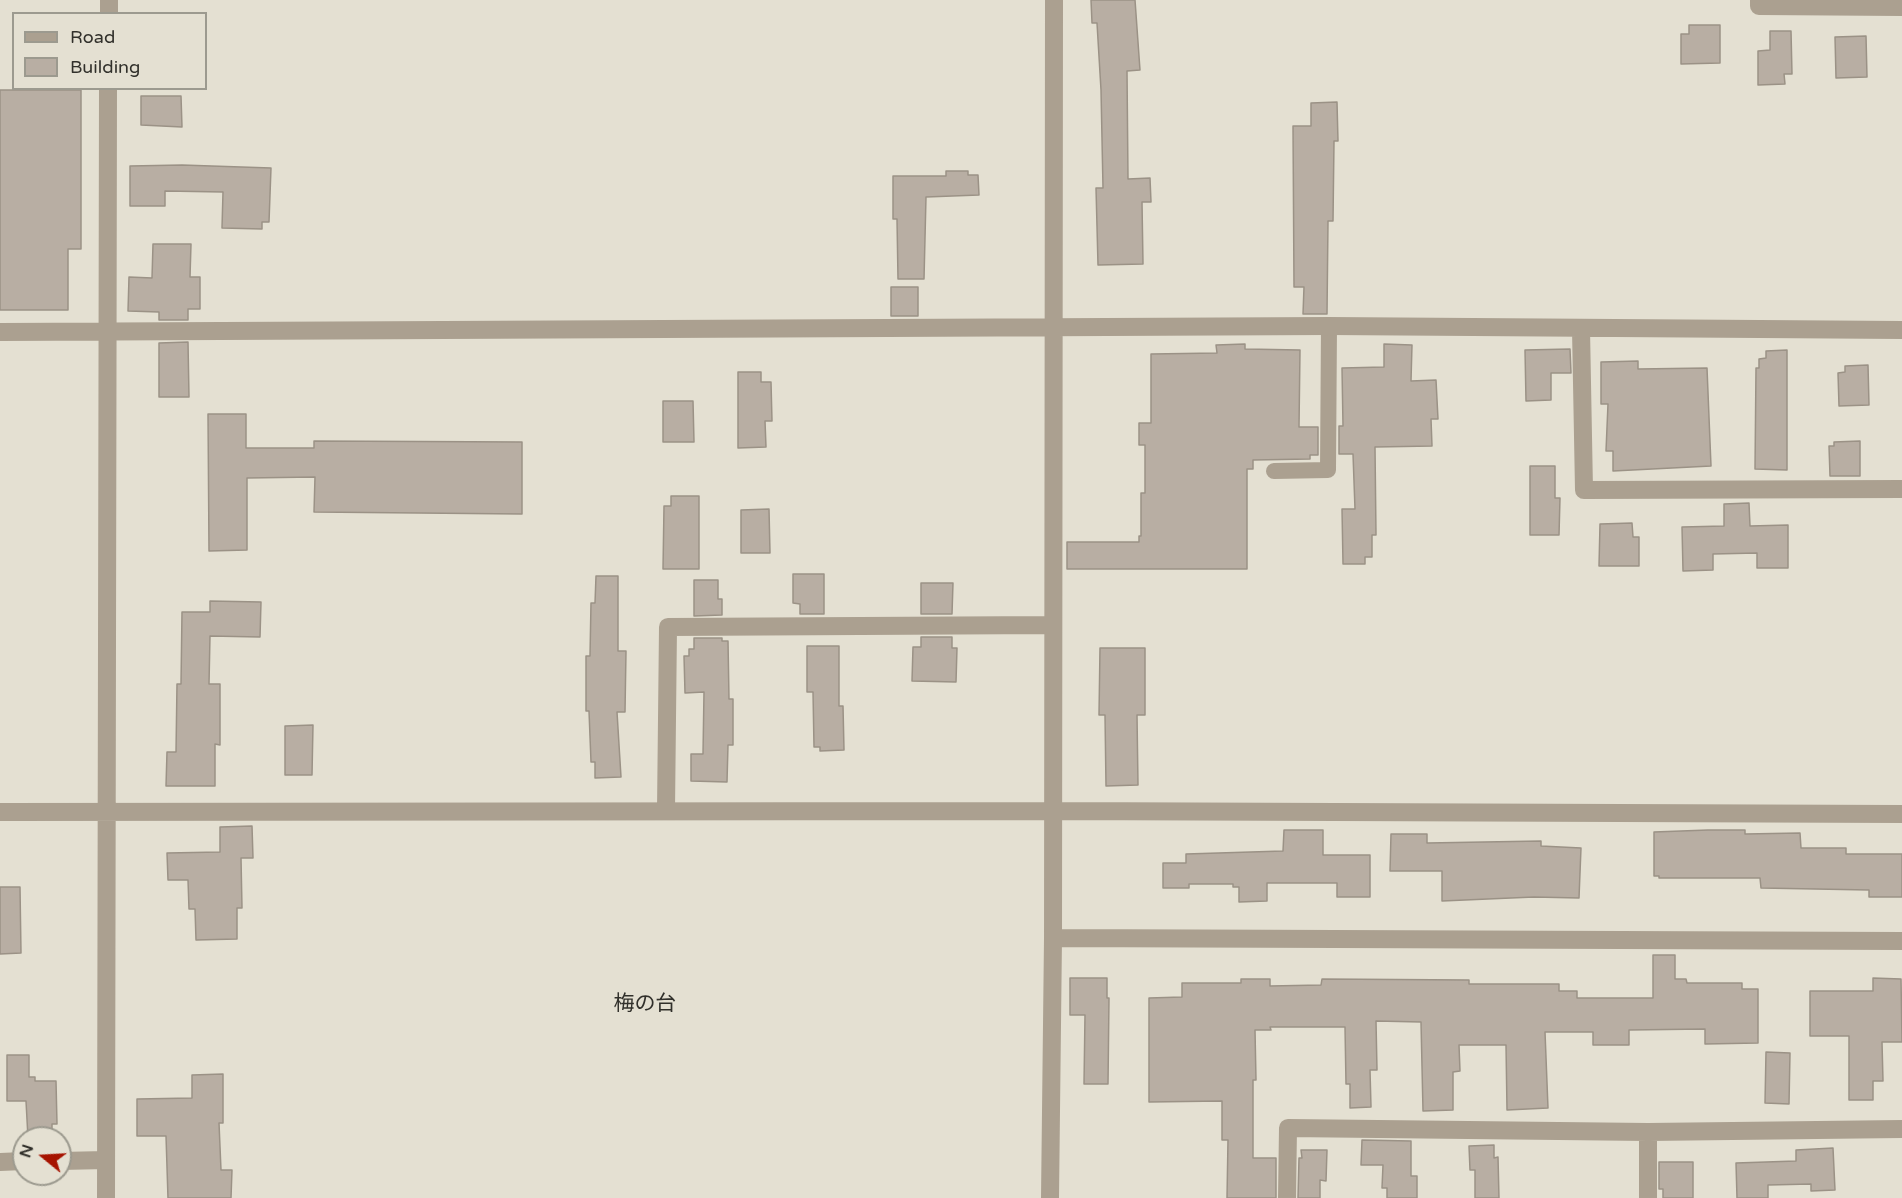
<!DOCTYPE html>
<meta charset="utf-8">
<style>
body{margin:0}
#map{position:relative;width:1902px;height:1198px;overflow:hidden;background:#e4e0d2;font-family:"Varela Round",sans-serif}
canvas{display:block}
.legend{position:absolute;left:12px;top:12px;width:195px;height:78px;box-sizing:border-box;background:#e4e0d2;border:2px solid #9c9a8f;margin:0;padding:8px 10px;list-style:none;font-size:18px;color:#31302b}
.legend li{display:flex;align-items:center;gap:12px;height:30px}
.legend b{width:30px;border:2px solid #9c9a8f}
.north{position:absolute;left:12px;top:1126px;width:60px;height:60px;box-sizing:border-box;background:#e4e0d2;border:2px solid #9c9a8f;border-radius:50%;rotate:288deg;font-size:16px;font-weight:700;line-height:24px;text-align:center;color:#31302b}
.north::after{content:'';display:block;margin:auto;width:21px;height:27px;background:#a61300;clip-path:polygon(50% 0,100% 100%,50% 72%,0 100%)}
</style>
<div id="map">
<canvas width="1902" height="1198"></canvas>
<ul class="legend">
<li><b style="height:8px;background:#aba090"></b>Road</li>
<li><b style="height:16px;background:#b8aea3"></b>Building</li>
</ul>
<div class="north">N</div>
</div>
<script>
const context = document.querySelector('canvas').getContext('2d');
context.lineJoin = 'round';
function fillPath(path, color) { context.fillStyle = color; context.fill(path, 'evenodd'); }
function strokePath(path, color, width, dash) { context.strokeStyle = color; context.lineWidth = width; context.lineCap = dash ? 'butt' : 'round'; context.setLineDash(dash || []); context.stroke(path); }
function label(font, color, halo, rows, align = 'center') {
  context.font = font + ' "Varela Round","Noto Sans JP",sans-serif'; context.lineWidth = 6; context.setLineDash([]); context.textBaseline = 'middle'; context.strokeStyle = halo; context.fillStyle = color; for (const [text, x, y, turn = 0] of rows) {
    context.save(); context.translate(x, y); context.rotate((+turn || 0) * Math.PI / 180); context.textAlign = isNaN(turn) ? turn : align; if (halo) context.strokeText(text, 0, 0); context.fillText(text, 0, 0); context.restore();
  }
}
const building = new Path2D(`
 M1091 0H1135L1140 70 1127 71 1128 179 1150 178 1151 202H1142L1143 264 1098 265 1096 188H1103L1101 90 1097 23H1092Z
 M1689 25H1720V63L1681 64V34H1689Z
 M1770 31H1791L1792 74H1784L1785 84 1758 85V51L1770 50Z
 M1866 36 1867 77 1836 78 1835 37Z
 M0 90H81V249H68V310H0Z
 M141 96H181L182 127 141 125Z
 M1337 102 1338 141H1334L1333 221H1328L1327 314H1303L1304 287H1294L1293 126H1311V103Z
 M182 165 271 168 269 222H262V229L222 228 223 192 165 191V206H130V166Z
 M946 171H968V175H978L979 195 926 197 924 279H898L897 219H893V176H946Z
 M153 244H191L190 277H200V309H188V320H159V312L128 311 129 277 152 278Z
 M891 287H918V316H891Z
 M188 342 189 397H159V343Z
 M1245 344V349L1300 350 1299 427H1318V455H1310V459L1253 460V469H1247V569H1067V542H1139V536H1141V493H1145V445H1139V423H1151V354L1217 353 1216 345Z
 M1384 344 1412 345 1411 381 1436 380 1438 419H1431L1432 446 1375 447 1376 535H1372V557H1365V564H1343L1342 509H1355L1353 454H1339V426H1343L1342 368 1384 367Z
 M1570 349 1571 373H1551V400L1526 401 1525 350Z
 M1787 350V470L1755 469 1756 368H1759V359L1766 358V351Z
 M1638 361V369L1707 368 1711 466 1613 471V451H1606L1608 404H1601V362Z
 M1868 365 1869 405 1839 406 1838 373 1845 372V366Z
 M738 372H761V382H771L772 421H765L766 447 738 448Z
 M663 401H693L694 442H663Z
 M208 414H246V448H314V441L522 442V514L314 512 315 477 247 478V550L209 551Z
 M1860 441V476H1830L1829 446H1834V442Z
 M1530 466H1555V498H1560L1559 535H1530Z
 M671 496H699V569H663L664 506H671Z
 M1749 503 1750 526 1788 525V568H1757V553L1713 554V570L1683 571 1682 527 1724 526V504Z
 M769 509 770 553H741V510Z
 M1632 523 1633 537H1639V566H1599L1600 524Z
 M793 574H824V614H800V604L793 603Z
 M596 576H618V651H626L625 712H617L621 777 595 778V762H591L589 711H586V656H590L591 603H595Z
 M694 580H718V599H722V615L694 616Z
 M921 583H953L952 614H921Z
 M210 601 261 602 260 637 210 636 209 684H220V745L215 744V786H166L167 752H176L177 684H181L182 612H210Z
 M921 637H952V648H957L956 682 912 681 913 647H921Z
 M694 638H722V641H728L729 699H733V745H728L727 782 691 781V754H703L704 692 685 693 684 656H689V649H694Z
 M807 646H839V706H843L844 750 820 751V747H814L813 692H807Z
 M1100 648H1145V715H1137L1138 785 1106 786 1105 715H1099Z
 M313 725 312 775H285V726Z
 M252 826 253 858H241L242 908H237V939L196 940 195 909H189L188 880H168L167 853 220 852V827Z
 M1284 830H1323V855H1370V897H1337V883H1267V901L1239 902V887H1233V884H1189V888H1163V863H1186V854L1283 851Z
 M1708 830H1745V834L1800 833 1801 848H1846V854H1902V897H1869V890L1761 888 1760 878H1659V876H1654V832Z
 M1391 834H1427V843L1541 841V846L1581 848 1579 898 1534 897 1442 901V871H1390Z
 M0 887H20L21 953 0 954Z
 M1653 955H1675V979H1686L1687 983H1742V989H1758V1043L1705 1044V1029L1629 1030V1045H1593V1032H1545L1548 1108 1507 1110 1506 1045H1459L1460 1071 1453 1072V1110L1423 1111 1421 1022 1376 1021 1377 1070H1370L1371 1107 1350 1108V1084H1346L1345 1027H1270L1271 1030H1255L1256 1080H1253V1158H1276V1198H1227L1228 1140H1222V1101L1149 1102V998L1182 997V983H1241V979H1270V986L1321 985 1322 979 1469 980V984H1559V991H1577V998H1653Z
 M1070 978H1107V998H1109L1108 1084H1084L1085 1015H1070Z
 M1873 978 1901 979 1902 1042H1882L1883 1081H1873V1100H1849V1036H1810V991H1873Z
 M1766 1052 1790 1053 1789 1104 1765 1103Z
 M7 1055H29V1077H35V1081H56L57 1124H52V1138H28L26 1101H7Z
 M223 1074V1123H219L221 1170H232L231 1198H168L166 1136H137V1099L192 1098V1075Z
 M1362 1140 1411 1141V1176H1417V1198H1387V1188H1382L1383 1165H1361Z
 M1494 1145V1158L1498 1157 1499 1198H1475V1170H1470L1469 1146Z
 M1833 1148 1835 1190 1811 1191V1184L1768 1185V1198H1737L1736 1163 1796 1161V1150Z
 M1301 1150H1327L1326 1181 1320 1180V1198H1298L1299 1158H1302Z
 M1659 1162H1693V1198H1663V1189H1659Z`);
fillPath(building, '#b8aea3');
strokePath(building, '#9b9286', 1.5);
strokePath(new Path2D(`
 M1274 471 1328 470 1329 326`), '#aba090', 16);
strokePath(new Path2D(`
 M1759 0V6L1902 7
 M109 14V0
 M1581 329 1584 490 1902 489
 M0 332 1329 326 1902 330
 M666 810 668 627 1052 625
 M0 812 1053 811 1902 814
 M1053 938 1902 941
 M1648 1132V1198
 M60 1161 106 1160
 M0 1162 24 1161
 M106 1198 108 88
 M1050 1198 1053 938 1054 0
 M1287 1198 1288 1128 1648 1132 1902 1129`), '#aba090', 18);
label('21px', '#31302b', '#e4e0d2', [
 ["梅の台",645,1004]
]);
</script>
